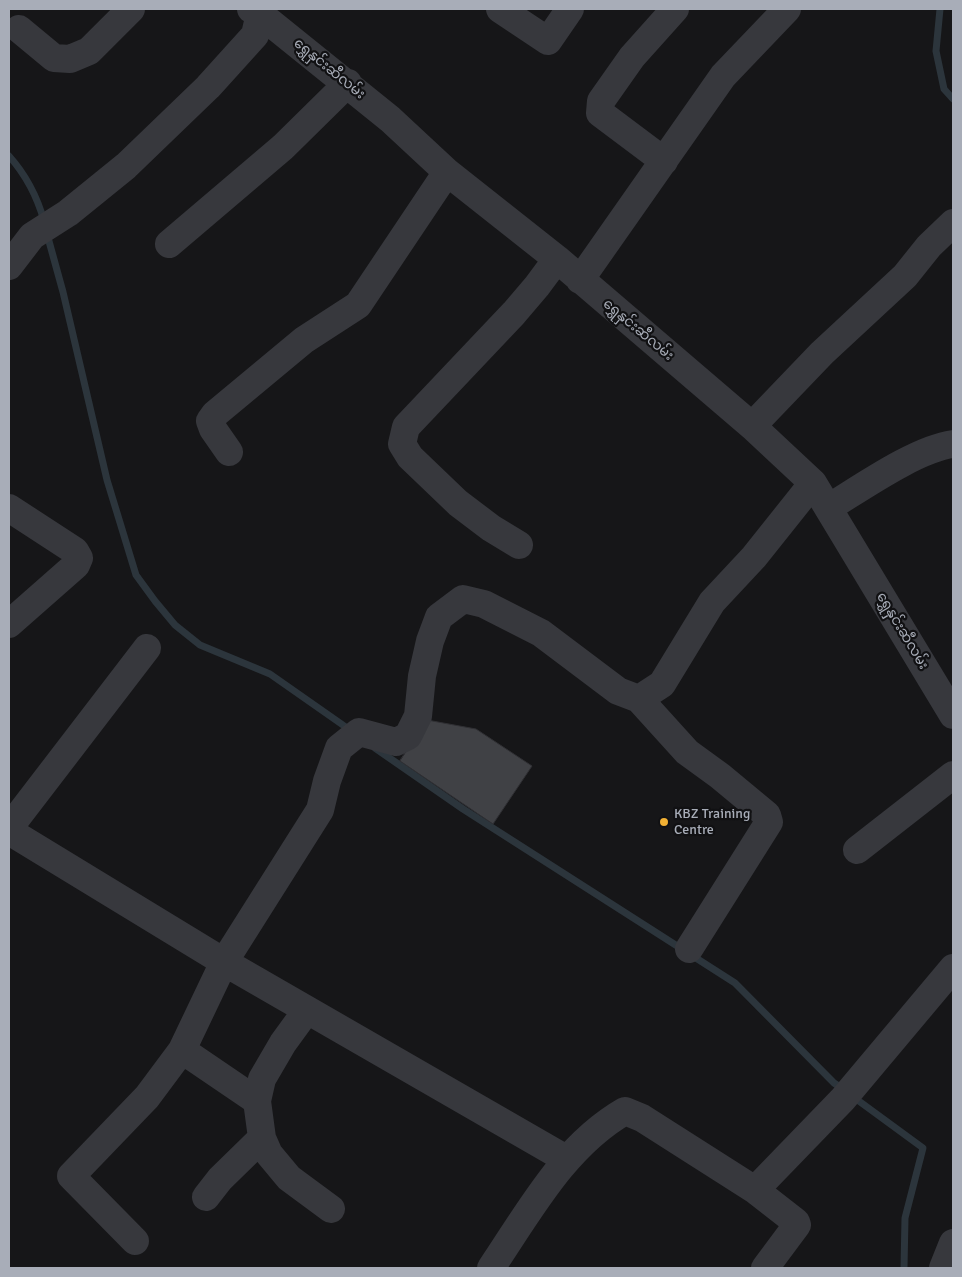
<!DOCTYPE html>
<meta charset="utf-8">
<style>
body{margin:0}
#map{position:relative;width:962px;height:1277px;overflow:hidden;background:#161618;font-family:Signika,sans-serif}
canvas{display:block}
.frame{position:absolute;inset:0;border:10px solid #a8adb8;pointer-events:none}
</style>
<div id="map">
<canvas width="962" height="1277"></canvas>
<div class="frame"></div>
</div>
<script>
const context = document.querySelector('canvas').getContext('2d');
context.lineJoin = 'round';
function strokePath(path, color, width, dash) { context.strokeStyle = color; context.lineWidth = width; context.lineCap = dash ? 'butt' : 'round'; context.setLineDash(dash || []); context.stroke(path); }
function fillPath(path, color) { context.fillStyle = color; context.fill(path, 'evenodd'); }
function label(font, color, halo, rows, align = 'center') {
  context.font = font + ' Signika,"Noto Sans Myanmar",sans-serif'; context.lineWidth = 4.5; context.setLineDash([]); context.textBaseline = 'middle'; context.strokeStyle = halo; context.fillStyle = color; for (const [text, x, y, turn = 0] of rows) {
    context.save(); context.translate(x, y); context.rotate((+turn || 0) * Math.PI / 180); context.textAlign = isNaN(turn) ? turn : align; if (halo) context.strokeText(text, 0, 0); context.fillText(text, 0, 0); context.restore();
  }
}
strokePath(new Path2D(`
 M940 9 936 51 944 89 953 99
 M9 156C26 175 37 196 44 221
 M47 234 63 292 107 480 136 575 155 601 175 625 200 645 270 674 350 730
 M375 748 463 809 735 983 834 1083 843 1089
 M852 1096 923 1148 905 1218 904 1268`), '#2c353c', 7);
const building = new Path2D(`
 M427 720 476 729 532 766 493 824 400 761Z`);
fillPath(building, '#404145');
strokePath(building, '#303034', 1);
strokePath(new Path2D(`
 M251 9 261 15 390 119 447 172 557 259 752 426 813 483 953 715
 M500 9 548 41 570 9
 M19 29 54 58 70 59 89 51 131 9
 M664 161 600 113 601 101 632 57 675 9
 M169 244 283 147 348 83
 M9 266 32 236 68 213 126 166 208 87 255 35 261 9
 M580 280 723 76 787 9
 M752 426 822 353 905 276 929 246 953 223
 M229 452 213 429 210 421 215 414 304 340 358 305 447 172
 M9 508 75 551 79 558 76 565 9 624
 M828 508C861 488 916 449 953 444
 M519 545 491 528 458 503 410 457 402 444 406 427 514 313 537 286 557 259
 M639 699 687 752 720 776 767 815 769 822 689 949
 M9 828 147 648
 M9 831 224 962 566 1159
 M857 850 953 775
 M307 1010 283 1043 262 1079 257 1101 262 1138 269 1154 289 1178 331 1209
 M182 1050 257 1101
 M755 1190 796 1222 797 1225 765 1268
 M206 1197 220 1179 262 1138
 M135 1241 71 1176 147 1097 182 1050 224 962 320 810 327 781 339 748 359 732 396 742 408 736 418 716 422 676 430 641 439 617 463 599 484 604 541 633 618 691 639 699 662 684 712 602 754 557 813 483
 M491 1268C529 1212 564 1146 625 1111L642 1118 755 1190 843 1099 953 968
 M943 1268 953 1243`), '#37383d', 28);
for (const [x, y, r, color] of [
 [664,822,5,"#f2b134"]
]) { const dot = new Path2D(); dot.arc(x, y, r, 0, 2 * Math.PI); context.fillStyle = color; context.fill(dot); strokePath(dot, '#111113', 2); }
label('14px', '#a8adb8', '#111113', [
 ["ရွှေနှင်းဆီလမ်း",329,69,39],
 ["ရွှေနှင်းဆီလမ်း",638,330,40],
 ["ရွှေနှင်းဆီလမ်း",902,631,59]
]);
label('14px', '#a8adb8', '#111113', [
 ["KBZ Training",674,814],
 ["Centre",674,830]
], 'left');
</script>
